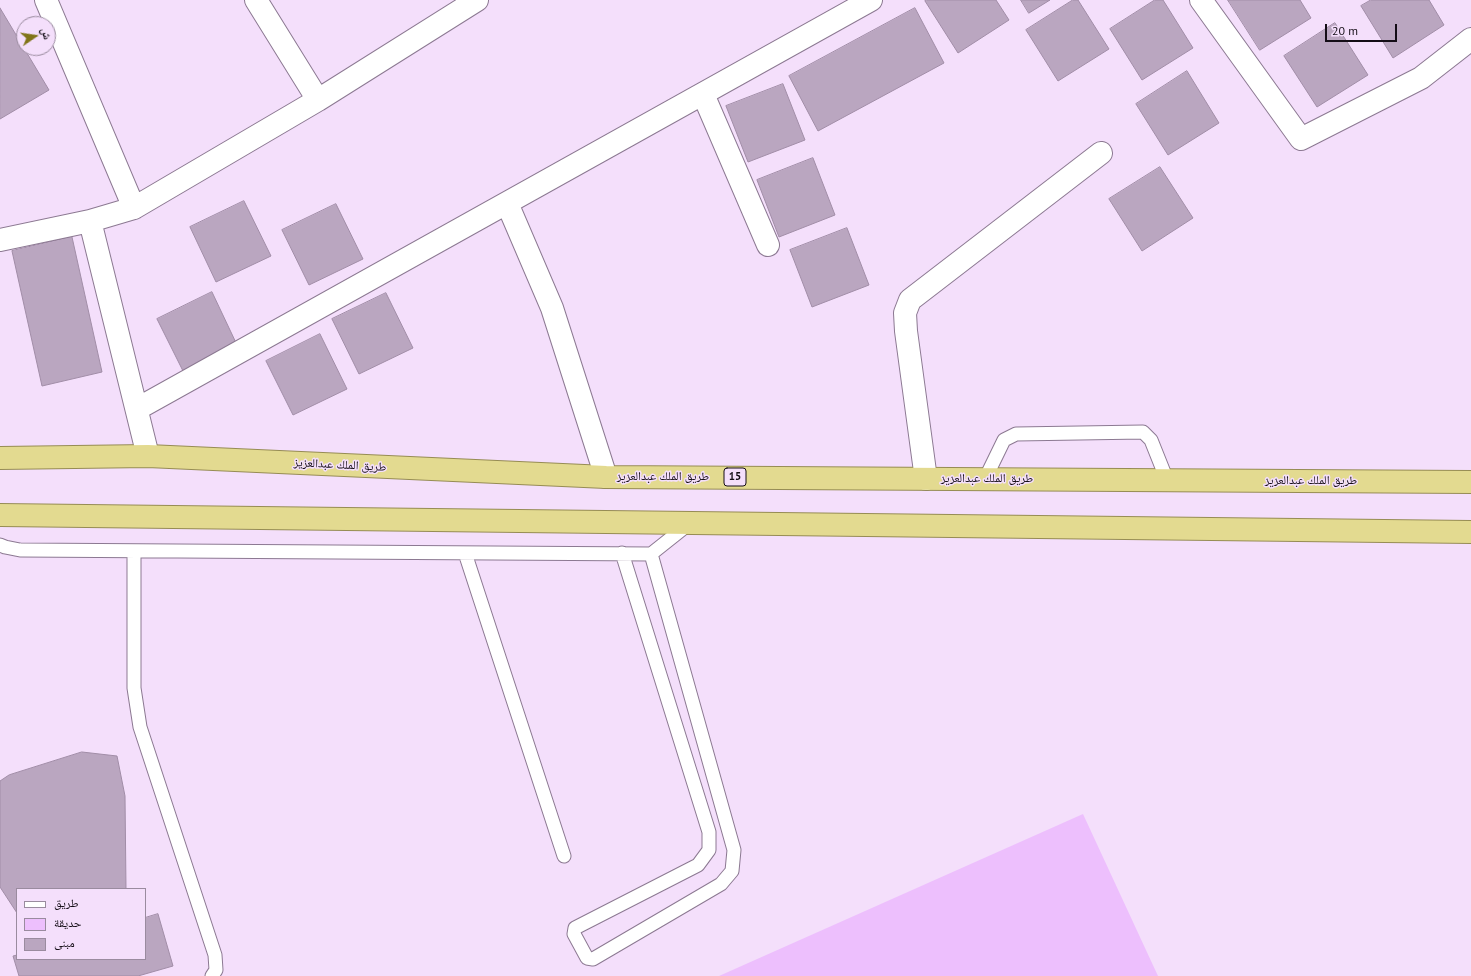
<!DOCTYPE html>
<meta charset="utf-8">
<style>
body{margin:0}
#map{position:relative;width:1471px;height:976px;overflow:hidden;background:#f4dffb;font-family:"PT Sans","Noto Naskh Arabic",sans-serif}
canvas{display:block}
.legend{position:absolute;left:16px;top:888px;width:130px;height:72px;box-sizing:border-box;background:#f4dffb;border:1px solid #9a8b9f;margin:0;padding:5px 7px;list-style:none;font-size:12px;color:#140d16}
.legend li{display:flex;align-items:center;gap:8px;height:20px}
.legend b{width:20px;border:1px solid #9a8b9f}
.north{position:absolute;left:16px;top:16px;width:40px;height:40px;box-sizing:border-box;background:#f4dffb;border:1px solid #9a8b9f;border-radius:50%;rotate:77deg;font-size:11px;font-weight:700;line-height:16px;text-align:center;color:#140d16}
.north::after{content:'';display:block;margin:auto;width:14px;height:18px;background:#817519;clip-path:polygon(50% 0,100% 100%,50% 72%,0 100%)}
.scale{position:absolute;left:1325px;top:24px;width:72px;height:18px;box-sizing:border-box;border:2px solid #140d16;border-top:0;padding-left:5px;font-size:12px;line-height:14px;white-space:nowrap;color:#140d16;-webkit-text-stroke:3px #f4dffb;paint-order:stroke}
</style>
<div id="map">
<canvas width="1471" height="976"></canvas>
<ul class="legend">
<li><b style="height:5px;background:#fff"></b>طريق</li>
<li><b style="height:11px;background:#edbffd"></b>حديقة</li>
<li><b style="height:11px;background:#baa6c0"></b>مبنى</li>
</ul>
<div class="north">ش</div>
<div class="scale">20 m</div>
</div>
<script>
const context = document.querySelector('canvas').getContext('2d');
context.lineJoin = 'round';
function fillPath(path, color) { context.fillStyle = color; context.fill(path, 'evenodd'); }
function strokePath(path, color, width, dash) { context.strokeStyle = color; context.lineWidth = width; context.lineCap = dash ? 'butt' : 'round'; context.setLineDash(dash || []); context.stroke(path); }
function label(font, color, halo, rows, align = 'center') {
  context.font = font + ' "PT Sans","Noto Naskh Arabic",sans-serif'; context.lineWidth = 3; context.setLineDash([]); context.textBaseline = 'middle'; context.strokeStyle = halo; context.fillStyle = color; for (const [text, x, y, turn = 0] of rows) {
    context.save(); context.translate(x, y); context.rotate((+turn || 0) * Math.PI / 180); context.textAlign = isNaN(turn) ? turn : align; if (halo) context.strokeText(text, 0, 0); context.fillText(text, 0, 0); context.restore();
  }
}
fillPath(new Path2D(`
 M1083 814 1158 976H719Z`), '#edbffd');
const building = new Path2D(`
 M927 0H996L1009 20 958 53 925 1Z
 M1021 0H1050L1029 13Z
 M1073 0H1078L1109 49 1058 81 1026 30Z
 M1155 0H1163L1193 48 1142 80 1110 29Z
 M1228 0H1300L1311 18 1260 50Z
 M1371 0H1429L1444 25 1393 58 1361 6Z
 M0 8 49 90 0 119Z
 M915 8 944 63 818 131 789 76Z
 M1335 23 1368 75 1317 107 1284 56Z
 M1187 71 1219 123 1168 155 1136 104Z
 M783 84 805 140 748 162 726 106Z
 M813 158 835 215 779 237 757 180Z
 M1160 167 1193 218 1142 251 1109 199Z
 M244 201 271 256 216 282 190 227Z
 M336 204 363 259 309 285 282 230Z
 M847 228 869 285 812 307 790 250Z
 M72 237 102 372 42 386 12 251Z
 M212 292 238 347 184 373 157 319Z
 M386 293 413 348 359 374 332 319Z
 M320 334 347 389 293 415 266 361Z
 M82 752 117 756 125 796 126 889H17V913L0 887V781L9 775Z
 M158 914 173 966 138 976H19L13 956 17 955V959H145V918Z`);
fillPath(building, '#baa6c0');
strokePath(building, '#a18da7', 1);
const service = new Path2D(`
 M985 479 1004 440 1016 434 1143 432 1151 440 1167 480
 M0 545 5 547 20 550 651 554 690 523
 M134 551V688L140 727 215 955 216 970 212 976
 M465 553 564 856
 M622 553 709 832V850L698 865 575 928 574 934 587 958 593 959 721 884 732 871 734 850 651 554`);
const minor = new Path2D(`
 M46 0 134 208
 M256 0 318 100
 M1201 0 1301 139 1421 78 1471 39
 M703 94 768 245
 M507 203 552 308 606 477
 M0 240 90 221
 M137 409 871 0
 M148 456 90 221 134 208 318 100 477 0
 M926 479 906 331 905 313 910 300 1101 153`);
const trunk = new Path2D(`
 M0 458 148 456 606 477 1471 482
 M0 515 1471 532`);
strokePath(service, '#8c7992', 15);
strokePath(minor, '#8c7992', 24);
strokePath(trunk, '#968c54', 24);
strokePath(service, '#fff', 13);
strokePath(minor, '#fff', 22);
strokePath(trunk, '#e3da90', 22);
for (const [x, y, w] of [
 [735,477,22]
]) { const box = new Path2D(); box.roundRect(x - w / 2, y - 9, w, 18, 3); context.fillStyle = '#f4dffb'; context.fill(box); strokePath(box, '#140d16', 1); }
label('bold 11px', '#140d16', null, [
 ["15",735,477]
]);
label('12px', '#140d16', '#f4dffb', [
 ["طريق الملك عبدالعزيز",340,465,3],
 ["طريق الملك عبدالعزيز",663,477],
 ["طريق الملك عبدالعزيز",987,479],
 ["طريق الملك عبدالعزيز",1311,481]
]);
</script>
